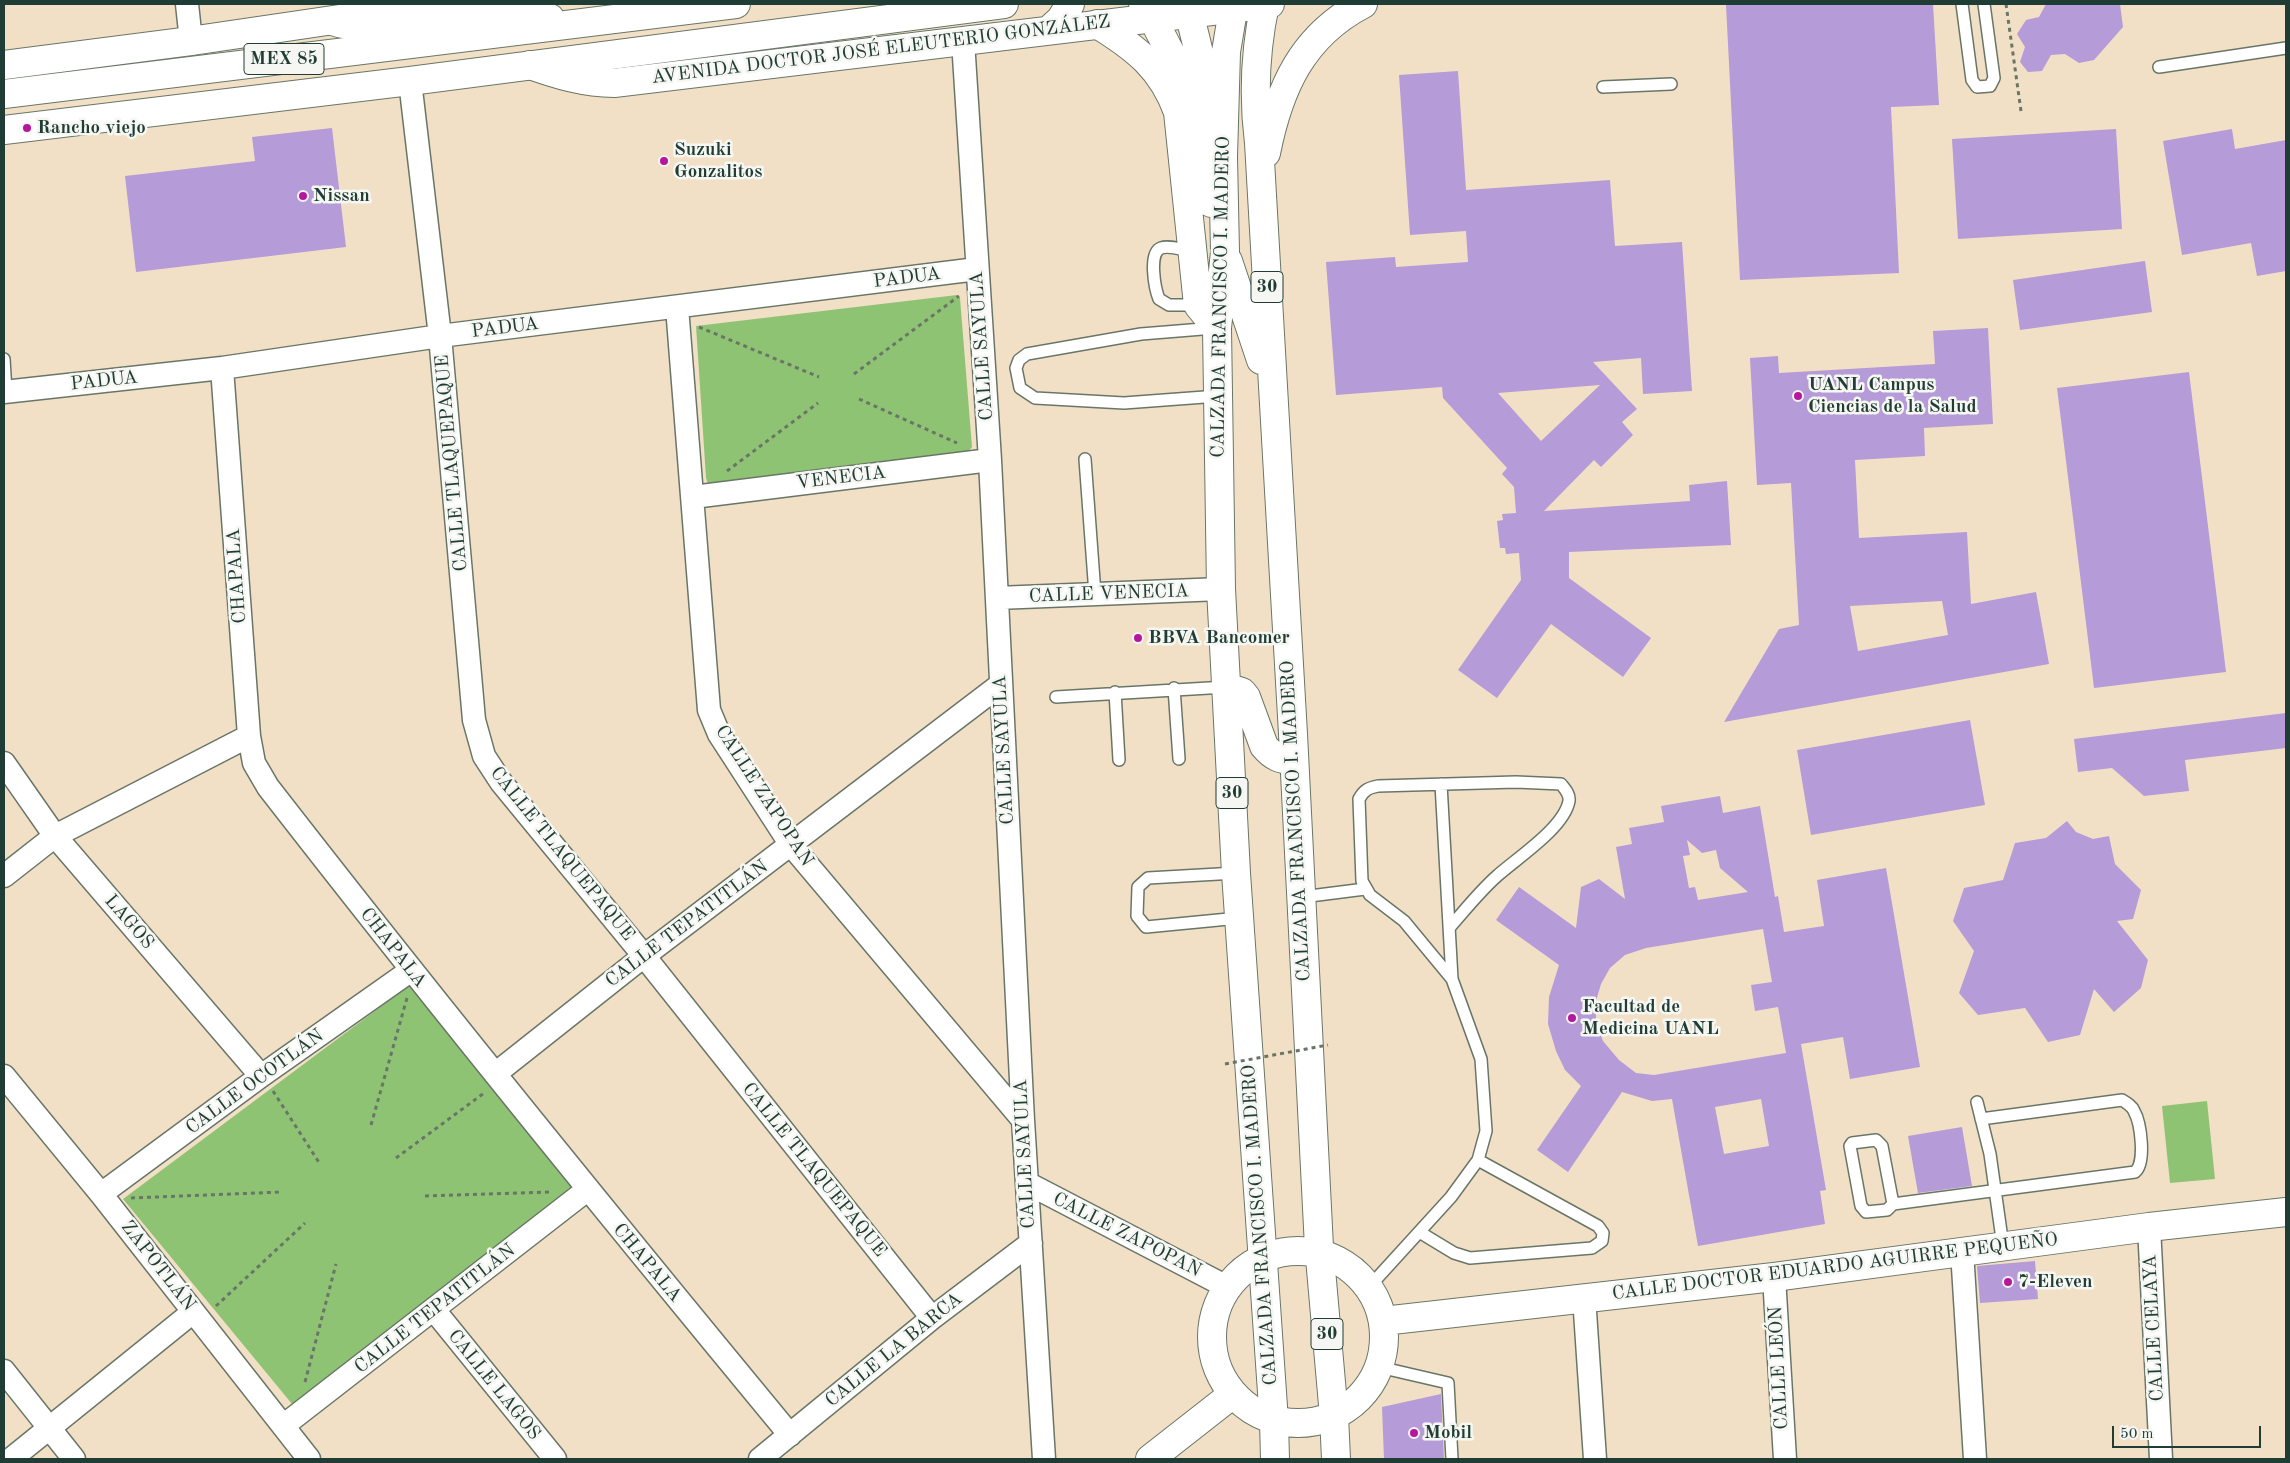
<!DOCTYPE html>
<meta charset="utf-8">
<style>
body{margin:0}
#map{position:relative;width:2290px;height:1463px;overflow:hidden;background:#f2e0c6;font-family:"Old Standard TT",serif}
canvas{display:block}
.frame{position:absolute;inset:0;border:5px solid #1f3d34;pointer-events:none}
.scale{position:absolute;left:2112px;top:1426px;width:149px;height:22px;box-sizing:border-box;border:2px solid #1f3d34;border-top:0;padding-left:6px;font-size:15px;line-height:18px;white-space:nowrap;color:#1f3d34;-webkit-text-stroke:4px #f6f6f2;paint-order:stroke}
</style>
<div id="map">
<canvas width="2290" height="1463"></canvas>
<div class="frame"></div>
<div class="scale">50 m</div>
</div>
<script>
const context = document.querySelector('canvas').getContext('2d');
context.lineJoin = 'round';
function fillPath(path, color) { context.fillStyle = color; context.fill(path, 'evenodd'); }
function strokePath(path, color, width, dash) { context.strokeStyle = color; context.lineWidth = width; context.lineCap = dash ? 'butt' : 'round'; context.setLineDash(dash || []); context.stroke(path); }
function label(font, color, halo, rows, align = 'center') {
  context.font = font + ' "Old Standard TT",serif'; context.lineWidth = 5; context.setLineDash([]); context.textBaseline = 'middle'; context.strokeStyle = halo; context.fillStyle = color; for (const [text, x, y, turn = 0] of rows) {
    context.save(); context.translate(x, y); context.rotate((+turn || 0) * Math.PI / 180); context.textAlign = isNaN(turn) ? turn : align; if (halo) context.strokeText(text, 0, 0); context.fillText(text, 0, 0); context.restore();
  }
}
fillPath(new Path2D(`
 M957 295 960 298 972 447 968 452 708 484 706 478 696 326Z
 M411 984 578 1191 297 1410 123 1199Z
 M2207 1101 2215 1179 2170 1183 2162 1106Z`), '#8fc374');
fillPath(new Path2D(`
 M1744 4H1933L1939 105 1891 107 1899 273 1740 280 1726 5Z
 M2046 4H2120L2123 27 2094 60 2079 63 2065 54 2051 55 2042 71 2028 72 2020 62 2025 47 2017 34 2026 20 2039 17Z
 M1458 71 1466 190 1610 180 1615 246 1682 242 1692 391 1643 394 1641 358 1593 362 1637 409 1622 422 1633 435 1601 467 1594 460 1544 511 1690 501 1689 485 1727 481 1731 545 1569 552V578L1651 638 1623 677 1551 624 1497 698 1458 670 1521 580 1519 553 1506 554 1505 548H1500L1497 521 1503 520 1502 514 1516 513 1514 487 1502 474 1507 468 1443 398 1442 387 1336 395 1326 262 1395 257 1396 267 1468 262 1466 231 1410 235 1399 75ZM1600 385 1541 441 1498 393Z
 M332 128 346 247 136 272 125 176 255 161 252 137Z
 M2116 129 2122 229 1958 239 1952 139Z
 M2232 129 2235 149 2286 140V271L2257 276 2251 243 2182 255 2163 141Z
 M2145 261 2152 312 2020 330 2013 280Z
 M1988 328 1993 424 1924 428 1925 456 1855 460 1859 538 1967 532 1971 604 2036 592 2049 664 1724 722 1779 629 1799 625 1791 483 1757 485 1750 358 1778 356 1779 373 1935 364 1933 331ZM1942 601 1948 635 1858 651 1850 606Z
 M2189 372 2226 672 2094 688 2057 388Z
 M2286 713V748L2185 760 2189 791 2144 796 2112 768 2078 772 2074 739Z
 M1970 720 1985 805 1811 835 1797 750Z
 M1720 796 1723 813 1760 806 1775 897 1778 896 1784 932 1824 926 1817 880 1886 868 1920 1067 1850 1079 1843 1037 1801 1044 1826 1190 1820 1191 1825 1224 1698 1246 1672 1099 1652 1101 1622 1092 1568 1172 1537 1150 1581 1086 1565 1070 1556 1051 1548 1024 1549 997 1559 965 1496 920 1519 887 1576 928 1581 887 1599 879 1625 899 1616 847 1632 844 1629 828 1664 822 1661 806ZM1687 840 1702 853 1716 850 1720 868 1748 892 1698 900 1695 887 1689 888 1683 856 1690 855ZM1763 929 1772 982 1751 985 1755 1011 1778 1007 1786 1053 1654 1075 1636 1073 1619 1060 1603 1041 1596 1023V1001L1601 984 1610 968 1625 955 1646 948ZM1761 1099 1769 1146 1724 1154 1715 1107Z
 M2067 821 2076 832 2093 839 2109 836 2115 864 2141 890 2133 919 2117 921 2148 960 2141 988 2114 1012 2094 989 2080 1035 2048 1042 2025 1008 1978 1015 1959 993 1974 951 1953 921 1964 888 2003 880 2015 843 2046 838Z
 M1962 1127 1972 1186 1918 1193 1908 1136Z
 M2035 1261 2038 1299 1980 1303 1977 1266Z
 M1441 1394 1444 1459H1384L1382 1407Z`), '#b59bd7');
const service = new Path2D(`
 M1962 4 1972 80 1977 87 1990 86 1994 78 1984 4
 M2159 67 2286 48
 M1603 87 1671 84
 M1192 251C1183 250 1169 245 1161 248 1148 253 1155 289 1159 299L1169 305H1198
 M1215 328 1141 334 1027 354 1019 360 1016 368 1020 388 1035 398 1124 403 1218 396
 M4 359 6 391
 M1085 459 1095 594
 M1174 688 1179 759
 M1115 692 1119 760
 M1056 697 1226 687
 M1441 784 1452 979
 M1236 873 1148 878 1138 887 1137 916 1146 927 1239 918
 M1302 897 1365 889
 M1977 1102 1990 1154 2003 1246
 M1876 1140 1882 1146 1893 1204 1887 1210 1866 1212 1861 1206 1850 1146 1852 1143Z
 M1893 1204 2135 1172C2146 1163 2141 1123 2134 1111 2132 1106 2127 1103 2122 1100L1981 1119
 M1421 1233 1454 1253 1470 1258 1592 1248 1602 1241 1603 1233 1598 1226 1478 1160
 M1369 1287 1451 1197 1478 1160 1486 1131 1481 1059 1452 979 1404 921 1370 895 1362 881 1359 799C1364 790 1368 788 1378 786L1516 782 1561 784C1565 789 1570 794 1569 801 1564 828 1517 858 1497 876 1480 891 1465 910 1450 927
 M1379 1367 1448 1383 1452 1459`);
const minor = new Path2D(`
 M187 4 191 41
 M963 41 990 460 1023 1120 1044 1459
 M410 81 440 336 474 720 484 756 501 782 644 956 932 1318
 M677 307 709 710 719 734 791 845 1023 1120
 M222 368 249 736 254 763 268 787C438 1006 613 1221 790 1435
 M4 392 222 368 440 336 977 269
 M693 497 990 460
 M997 598 1221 589
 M4 763 55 836 261 1076
 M4 876 55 836 249 736
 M495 1074 644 956 1000 685
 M4 1076 101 1194 309 1459
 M1027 1183 1227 1287
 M101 1194 261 1076 410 971
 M2149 1227 2161 1459
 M1962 1251 1975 1459
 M1774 1277 1785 1459
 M1584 1297 1595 1459
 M434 1310 555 1459
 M4 1371 74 1459
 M283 1426 587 1190
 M11 1459 193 1312
 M760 1459 932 1318 1031 1243`);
const tertiary = new Path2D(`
 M1212 1337a86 86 0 1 1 172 0a86 86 0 1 1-172 0Z
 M1383 1321 1774 1277 2149 1227 2286 1212
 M1150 1459 1233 1394`);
const secondary = new Path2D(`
 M1049 30 1061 19 1070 4
 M4 65 191 41 408 9 464 4
 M530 65C559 75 584 83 614 83L1270 4`);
const primary = new Path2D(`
 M1143 4 1153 19 1189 89 1195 111 1200 152 1211 203
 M1187 4 1214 114
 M1234 4 1226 52 1223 157 1225 252 1217 328 1221 589 1236 873 1274 1421 1275 1459
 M1265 4C1255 51 1253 96 1259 143L1293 734 1319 1247 1334 1416 1336 1459
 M1097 24C1136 48 1162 68 1178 112L1198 305 1217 328
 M1266 153C1279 88 1302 36 1363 4
 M1228 261 1261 360
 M1226 687 1242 692 1246 697 1264 746C1273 757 1281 760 1294 760`);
const trunk = new Path2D(`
 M332 21C368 34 441 20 481 15 505 12 527 8 550 18
 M4 94 736 4
 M4 130 410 81 1004 4`);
strokePath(service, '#697667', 14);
strokePath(minor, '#697667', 25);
strokePath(tertiary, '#697667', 30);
strokePath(secondary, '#697667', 30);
strokePath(primary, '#697667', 30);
strokePath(trunk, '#697667', 30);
strokePath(new Path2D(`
 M2006 4 2021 111
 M699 327 819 377
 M854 374 959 296
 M859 399 957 443
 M727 471 818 403
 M273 1091 320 1164
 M371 1125 407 998
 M396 1158 484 1093
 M425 1196 549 1192
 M131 1198 282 1192
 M216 1306 305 1223
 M305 1382 336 1264`), '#697667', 3, [4, 4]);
strokePath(service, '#fff', 11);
strokePath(minor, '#fff', 22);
strokePath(tertiary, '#fff', 28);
strokePath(secondary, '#fff', 28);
strokePath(primary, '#fff', 28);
strokePath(trunk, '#fff', 28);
strokePath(new Path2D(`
 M1225 1064 1328 1045`), '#697667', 3, [4, 4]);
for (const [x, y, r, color] of [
 [27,128,5,"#b5179e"],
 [664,161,5,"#b5179e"],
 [303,196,5,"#b5179e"],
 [1798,396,5,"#b5179e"],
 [1138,638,5,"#b5179e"],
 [1572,1018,5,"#b5179e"],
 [2008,1282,5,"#b5179e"],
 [1414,1433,5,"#b5179e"]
]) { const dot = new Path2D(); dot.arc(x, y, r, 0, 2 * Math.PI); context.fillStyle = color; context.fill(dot); strokePath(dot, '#f6f6f2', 2); }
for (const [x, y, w] of [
 [284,59,80],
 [1267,287,32],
 [1232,793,32],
 [1327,1334,32]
]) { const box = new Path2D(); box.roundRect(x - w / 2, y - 15.5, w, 31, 4); context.fillStyle = '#f6f6f2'; context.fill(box); strokePath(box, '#1f3d34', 1); }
label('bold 18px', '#1f3d34', null, [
 ["MEX 85",284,59],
 ["30",1267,287],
 ["30",1232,793],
 ["30",1327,1334]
]);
label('19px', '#1f3d34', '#f6f6f2', [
 ["AVENIDA DOCTOR JOSÉ ELEUTERIO GONZÁLEZ",881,50,-7],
 ["PADUA",907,278,-7],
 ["CALZADA FRANCISCO I. MADERO",1221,297,-89],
 ["PADUA",505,328,-7],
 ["CALLE SAYULA",982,346,-94],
 ["PADUA",104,381,-6],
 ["CALLE TLAQUEPAQUE",452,463,-95],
 ["VENECIA",841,478,-7],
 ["CHAPALA",237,576,-94],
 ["CALLE VENECIA",1109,594,-2],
 ["CALLE SAYULA",1004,750,-93],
 ["CALLE ZAPOPAN",764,796,57],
 ["CALZADA FRANCISCO I. MADERO",1296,821,-93],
 ["CALLE TLAQUEPAQUE",562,854,51],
 ["LAGOS",129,922,49],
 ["CALLE TEPATITLÁN",687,924,-37],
 ["CHAPALA",393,948,52],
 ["CALLE OCOTLÁN",255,1082,-36],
 ["CALLE SAYULA",1025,1154,-93],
 ["CALLE TLAQUEPAQUE",814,1170,51],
 ["CALZADA FRANCISCO I. MADERO",1260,1225,-94],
 ["CALLE ZAPOPAN",1127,1235,27],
 ["CHAPALA",647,1263,50],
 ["ZAPOTLÁN",158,1266,52],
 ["CALLE DOCTOR EDUARDO AGUIRRE PEQUEÑO",1835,1267,-7],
 ["CALLE TEPATITLÁN",435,1309,-38],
 ["CALLE CELAYA",2154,1328,-93],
 ["CALLE LA BARCA",894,1350,-39],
 ["CALLE LEÓN",1779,1368,-93],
 ["CALLE LAGOS",494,1385,51]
]);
label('bold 19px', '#1f3d34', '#f6f6f2', [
 ["Rancho viejo",37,128],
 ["Suzuki",674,150],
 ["Gonzalitos",674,172],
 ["Nissan",313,196],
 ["UANL Campus",1808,385],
 ["Ciencias de la Salud",1808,407],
 ["BBVA Bancomer",1148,638],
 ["Facultad de",1582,1007],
 ["Medicina UANL",1582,1029],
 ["7-Eleven",2018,1282],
 ["Mobil",1424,1433]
], 'left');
</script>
